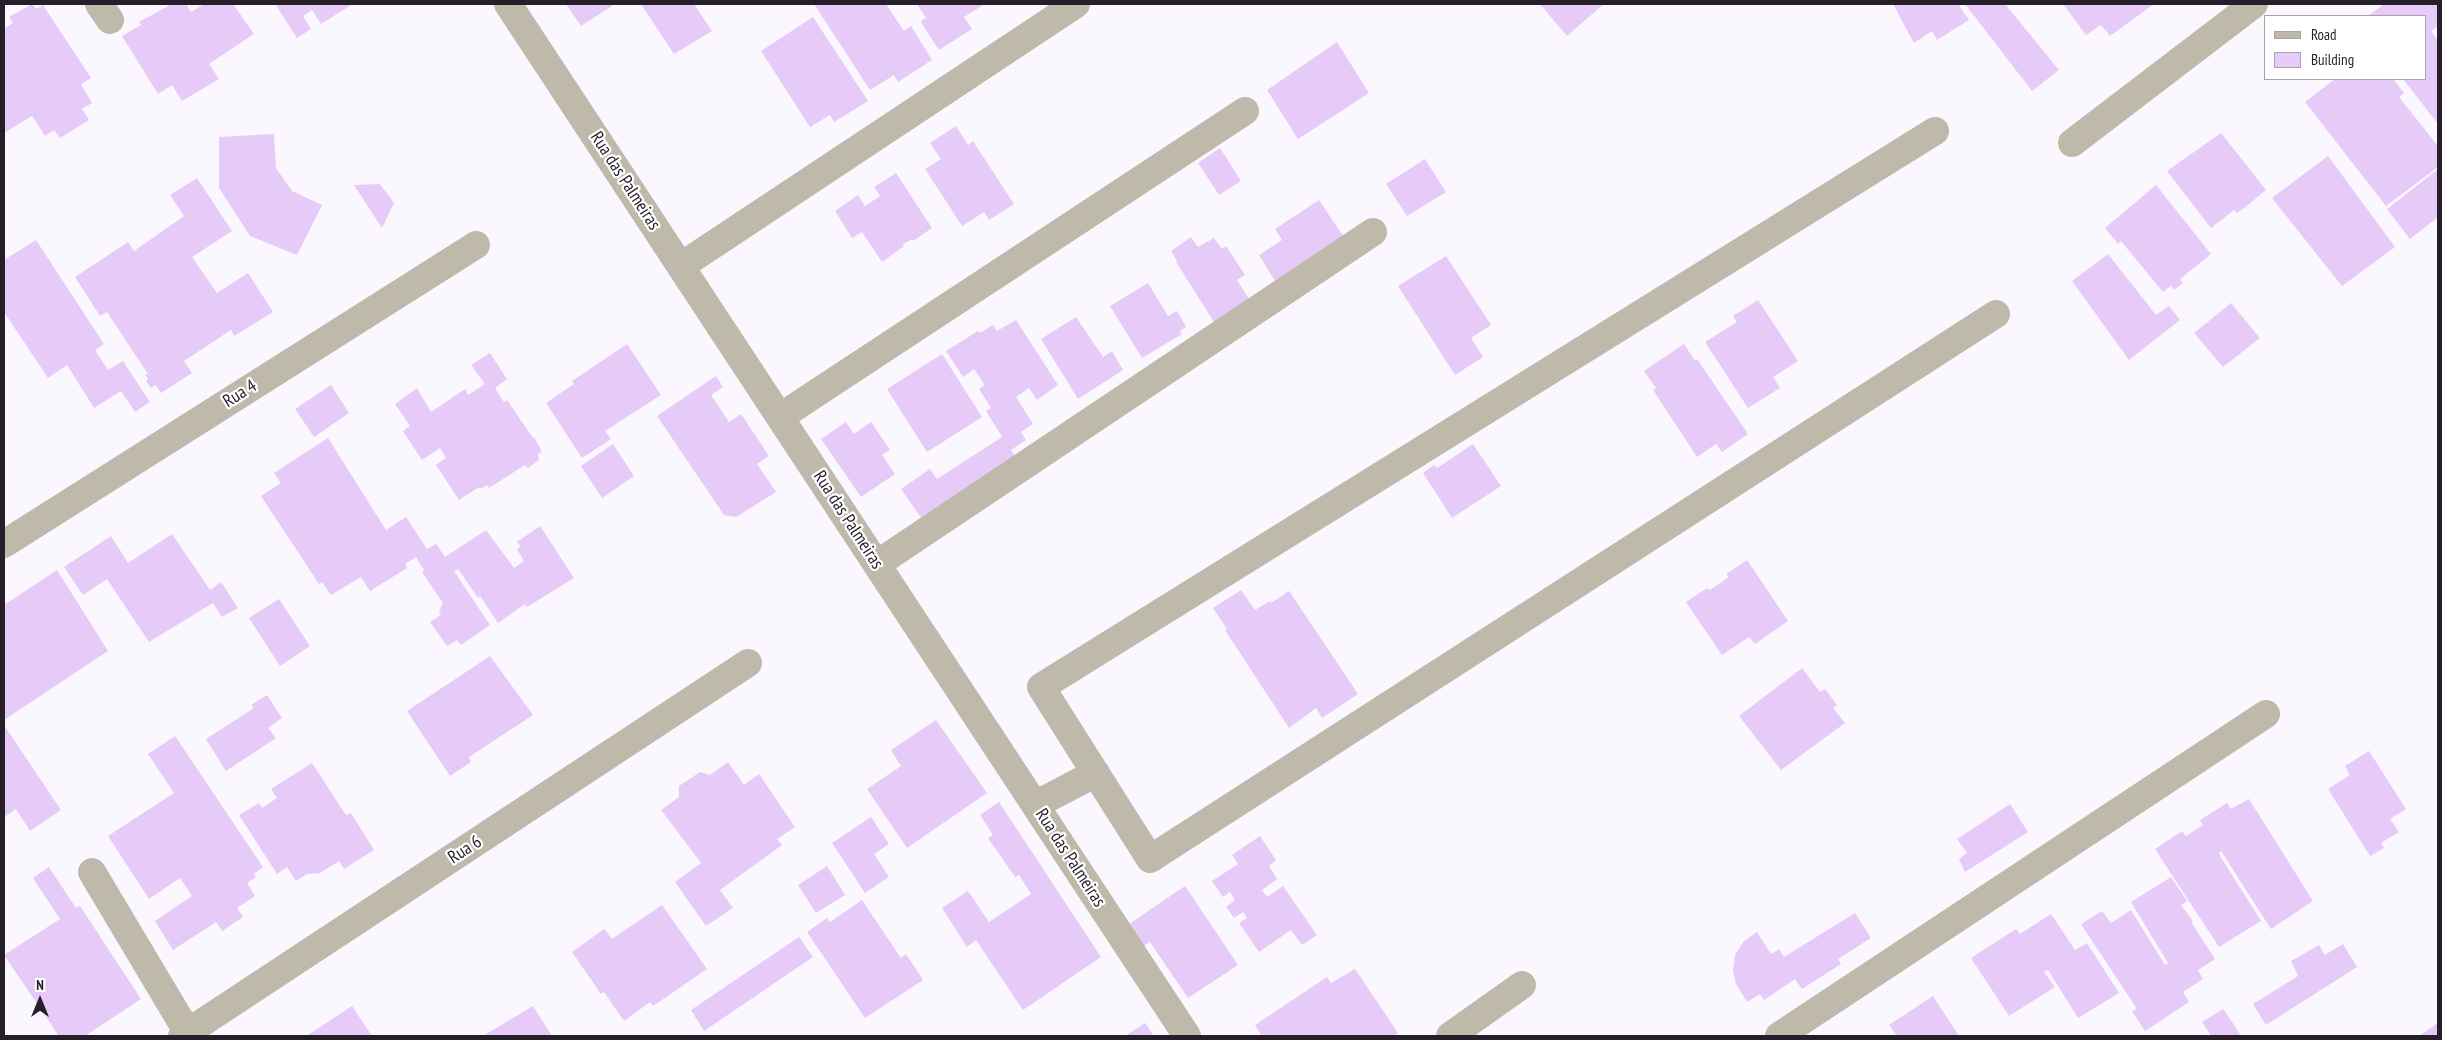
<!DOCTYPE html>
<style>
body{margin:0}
#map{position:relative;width:2442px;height:1040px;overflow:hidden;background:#fbf7fe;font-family:"PT Sans Narrow",sans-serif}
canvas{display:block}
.frame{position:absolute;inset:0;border:5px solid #261f2a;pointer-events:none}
.legend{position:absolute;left:2264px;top:15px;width:162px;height:65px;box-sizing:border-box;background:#fff;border:1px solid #a8a5aa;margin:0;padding:6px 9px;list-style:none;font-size:15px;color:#261f2a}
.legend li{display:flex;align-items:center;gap:10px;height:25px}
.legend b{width:25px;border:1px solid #a8a5aa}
.north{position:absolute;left:15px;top:975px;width:50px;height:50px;-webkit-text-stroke:4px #fff;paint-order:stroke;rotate:0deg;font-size:14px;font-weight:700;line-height:20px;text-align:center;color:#261f2a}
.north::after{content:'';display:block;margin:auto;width:18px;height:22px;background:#261f2a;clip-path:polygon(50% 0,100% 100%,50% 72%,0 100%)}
</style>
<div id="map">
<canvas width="2442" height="1040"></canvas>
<div class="frame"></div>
<ul class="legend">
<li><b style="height:6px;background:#beb9aa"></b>Road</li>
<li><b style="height:14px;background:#e6caf7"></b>Building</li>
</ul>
<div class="north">N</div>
</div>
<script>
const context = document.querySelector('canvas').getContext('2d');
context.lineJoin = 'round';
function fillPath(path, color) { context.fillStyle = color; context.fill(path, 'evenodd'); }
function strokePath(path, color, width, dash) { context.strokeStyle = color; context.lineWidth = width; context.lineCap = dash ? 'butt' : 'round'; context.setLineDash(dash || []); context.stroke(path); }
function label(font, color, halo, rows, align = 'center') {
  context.font = font + ' "PT Sans Narrow",sans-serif'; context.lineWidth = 4.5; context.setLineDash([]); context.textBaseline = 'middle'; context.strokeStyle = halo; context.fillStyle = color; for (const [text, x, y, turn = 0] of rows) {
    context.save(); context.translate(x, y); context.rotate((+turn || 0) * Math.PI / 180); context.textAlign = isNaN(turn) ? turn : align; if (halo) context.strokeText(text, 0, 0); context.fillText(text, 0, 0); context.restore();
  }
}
fillPath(new Path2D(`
 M32 4 36 9 43 5 91 78 81 84 92 103 82 109 89 120 60 138 54 130 45 136 32 116 4 133V29L13 23 9 17Z
 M172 4H186L191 12 204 4H233L254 34 209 64 219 79 182 101 172 85 158 94 122 36 141 25 139 22Z
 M275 4H353L321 24 312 10 303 16 311 29 297 38Z
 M566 4H615L581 26Z
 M641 4H694L712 31 674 54Z
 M814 4H886L904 31 911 26 932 60 898 82 894 75 870 90Z
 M917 4H985L964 17 972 29 939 50 922 24 921 21 926 18Z
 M1540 4H1604L1567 36Z
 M1893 4H1958L1969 20 1937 40 1932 31 1914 43Z
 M1965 4H2005L2059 70 2032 91Z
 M2063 4H2154L2110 36 2101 25 2086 35Z
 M2384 4H2438V26L2431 31 2438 40V124L2403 79H2426V16H2368Z
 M813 17 868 101 834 122 830 115 810 127 761 51Z
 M1337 42 1369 93 1298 139 1267 90Z
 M2335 79H2393L2404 93 2399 97 2438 146V167L2386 206 2305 102Z
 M956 126 968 145 973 141 1014 204 989 220 984 212 962 226 925 169 941 159 930 143Z
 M2221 133 2266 190 2243 209 2237 213 2234 210 2211 228 2167 171Z
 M274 134 276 168 292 191 322 205 297 255 250 236 219 188V137Z
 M1220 148 1241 181 1219 195 1198 163Z
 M2328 156 2395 247 2342 286 2272 198Z
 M1425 159 1446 192 1407 216 1386 184Z
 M2438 169V217L2410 239 2387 209Z
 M896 173 932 228 913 241 912 239 903 244 904 246 882 262 862 232 852 238 835 211 858 195 865 206 880 196 874 187Z
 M197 178 232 231 192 257 217 293 248 273 273 312 234 336 231 330 184 361 192 373 161 393 156 385 151 388 146 381 148 379 145 375 148 374 107 312 100 316 75 277 128 242 134 251 184 216 170 195Z
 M380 184 394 203 382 228 354 185Z
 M2156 185 2211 254 2180 279 2183 283 2174 290 2171 286 2163 292 2121 241 2118 244 2105 228Z
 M1319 200 1349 245 1280 289 1259 255 1282 240 1275 229Z
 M1191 237 1198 247 1214 238 1222 249 1226 246 1245 275 1237 280 1249 299 1214 322 1176 262 1177 261 1171 251Z
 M36 240 104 344 95 350 108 370 123 361 150 402 135 412 121 391 94 408 67 365 48 378 4 312V260Z
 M2108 254 2156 315 2169 306 2180 320 2129 360 2072 281Z
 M1446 256 1491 325 1471 338 1483 357 1455 375 1398 286Z
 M1148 283 1168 316 1177 311 1186 327 1180 331 1182 334 1142 358 1110 306Z
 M1758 300 1798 361 1773 377 1780 388 1748 408 1705 342 1737 322 1733 316Z
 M2231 303 2260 338 2223 367 2194 333Z
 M1076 317 1103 357 1112 351 1123 370 1078 399 1041 339Z
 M1016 320 1058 385 1037 400 1029 388 1016 397 1033 424 1021 432 1026 440 1011 450 1016 458 922 519 901 489 930 469 937 479 1002 437 986 411 991 408 979 389 985 385 974 369 963 377 946 351 978 331 980 333 993 325 997 331Z
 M627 344 661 395 605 431 611 439 582 458 546 403 574 384 572 381Z
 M1684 344 1695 361 1697 359 1748 434 1722 452 1716 444 1697 457 1653 390 1656 388 1644 371Z
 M490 353 507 379 495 388 504 402 507 400 533 438 534 437 542 452 538 454 539 460 528 468 525 465 489 488 487 485 480 489 479 487 459 500 436 465 446 458 440 448 422 460 403 431 410 426 395 404 417 388 431 412 465 389 468 395 485 384 471 365Z
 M942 354 982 417 927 452 887 389Z
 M716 376 723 387 711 395 729 422 741 414 769 456 757 464 776 492 736 517 724 515 657 416Z
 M331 385 349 413 314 437 295 409Z
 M846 422 854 434 871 422 890 450 882 455 895 474 861 497 821 439Z
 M328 438 386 530 406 517 427 549 436 544 445 557 486 530 514 568 524 561 517 549 521 547 517 542 540 526 574 578 527 607 525 604 498 623 480 596 478 598 458 569 454 571 490 625 461 645 457 640 447 646 430 622 441 615 439 611 443 603 422 572 424 570 416 557 405 564 407 568 370 591 361 577 331 595 322 582 319 584 261 496 281 483 274 473Z
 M613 444 634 476 602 498 581 466Z
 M1473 444 1501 486 1452 518 1423 473 1434 465 1437 468Z
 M172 534 210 590 221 582 238 608 222 617 213 603 149 642 107 579 83 595 64 567 111 536 128 563Z
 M1747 560 1788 621 1755 644 1749 637 1722 655 1686 602 1707 588 1710 590 1729 577 1726 574Z
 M57 570 108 651 4 720V605Z
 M1241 590 1255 610 1270 601 1271 603 1289 591 1358 694 1322 718 1316 708 1289 728 1225 630 1227 629 1213 608Z
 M279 599 310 646 280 666 249 618Z
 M490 656 533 715 469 757 471 762 450 776 407 711Z
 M1802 668 1820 692 1825 689 1837 705 1833 708 1845 723 1781 770 1739 716Z
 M267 695 282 718 268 728 276 738 226 771 206 739 254 708 251 705Z
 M936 720 987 793 907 848 867 789 901 766 891 750Z
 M4 725 61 810 30 831 16 809 4 817Z
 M175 736 263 867 254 874 256 877 247 883 255 896 237 908 243 917 222 931 216 922 173 950 155 921 192 896 180 878 149 899 108 836 174 793 148 754Z
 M2369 751 2406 809 2390 819 2399 832 2381 843 2384 848 2370 856 2328 789 2350 775 2345 766Z
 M728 762 744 785 759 774 795 827 777 839 782 845 720 890 733 908 706 926 675 882 701 863 661 810 679 797V786L700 772 710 775Z
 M312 763 346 815 351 813 374 850 344 869 339 861 320 873 307 874 296 881 287 867 277 874 239 815 259 803 262 808 277 798 271 789Z
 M2249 799 2313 901 2271 929 2221 851 2219 853 2222 859 2261 921 2219 947 2155 849 2182 831 2186 836 2203 825 2200 820 2227 803 2231 809Z
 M999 802 1101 957 1023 1010 976 940 967 947 942 908 968 891 989 922 1031 894 1019 875 1015 877 988 838 993 835 980 815Z
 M2010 804 2028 832 1965 872 1959 859 1967 853 1957 839Z
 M871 817 889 844 874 854 889 877 865 893 832 843Z
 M1260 836 1276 860 1269 866 1277 879 1262 890 1267 897 1283 886 1317 935 1302 945 1291 930 1259 952 1239 923 1247 918 1243 912 1234 918 1226 907 1235 900 1230 892 1223 897 1212 881 1238 864 1232 855Z
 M827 866 845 895 816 913 798 885Z
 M49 867 76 908 80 906 141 999 85 1036H59L4 955 60 919 33 878Z
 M2171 877 2187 901 2181 905 2193 921 2191 922 2215 959 2198 970 2203 979 2183 992 2189 1002 2145 1031 2132 1011 2137 1009 2081 924 2102 911 2111 923 2131 910 2165 965 2168 963 2131 902Z
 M1185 886 1238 965 1188 998 1150 942 1144 946 1129 924Z
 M862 900 901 958 906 954 923 980 865 1018 807 932 827 918 830 922Z
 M662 905 707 969 653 1006 650 1002 624 1021 604 992 601 994 572 952 604 929 612 939Z
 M1855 913 1871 938 1838 959 1841 964 1802 989 1795 979 1764 1000 1760 994 1747 1002 1736 984 1733 971 1735 955 1744 941 1757 932 1771 954 1779 949 1784 957Z
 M2051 914 2075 950 2087 943 2119 993 2078 1018 2048 970 2044 972 2055 987 2009 1016 1971 958 2016 929 2020 934Z
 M799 937 813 957 704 1031 691 1010Z
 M2343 944 2357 967 2266 1025 2253 1004 2298 976 2291 961 2319 945 2325 955Z
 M1355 969 1398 1033 1393 1036H1262L1255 1025 1327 977 1331 983Z
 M1933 996 1959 1036H1897L1889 1025Z
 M352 1006 372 1036H306L311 1033Z
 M533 1006 552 1036H483Z
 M2223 1009 2225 1011 2241 1036H2211L2202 1022Z
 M1145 1023 1154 1036H1125Z
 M2438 1023V1036H2419Z`), '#e6caf7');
strokePath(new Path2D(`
 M99 4 110 20
 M508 4 1187 1036
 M1935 131 1041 687 1150 859 1996 314
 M2072 143 2254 4
 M681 266 1076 4
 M780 417 1245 111
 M4 544 476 245
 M877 564 1373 232
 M1035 805 1096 773
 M92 872 188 1033
 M182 1036 748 663
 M1450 1036 1522 985
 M1779 1036 2266 714`), '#beb9aa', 28);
label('18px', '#261f2a', '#fff', [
 ["Rua das Palmeiras",625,181,57],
 ["Rua 4",240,394,-32],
 ["Rua das Palmeiras",848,520,57],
 ["Rua 6",465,850,-33],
 ["Rua das Palmeiras",1070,858,57]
]);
</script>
